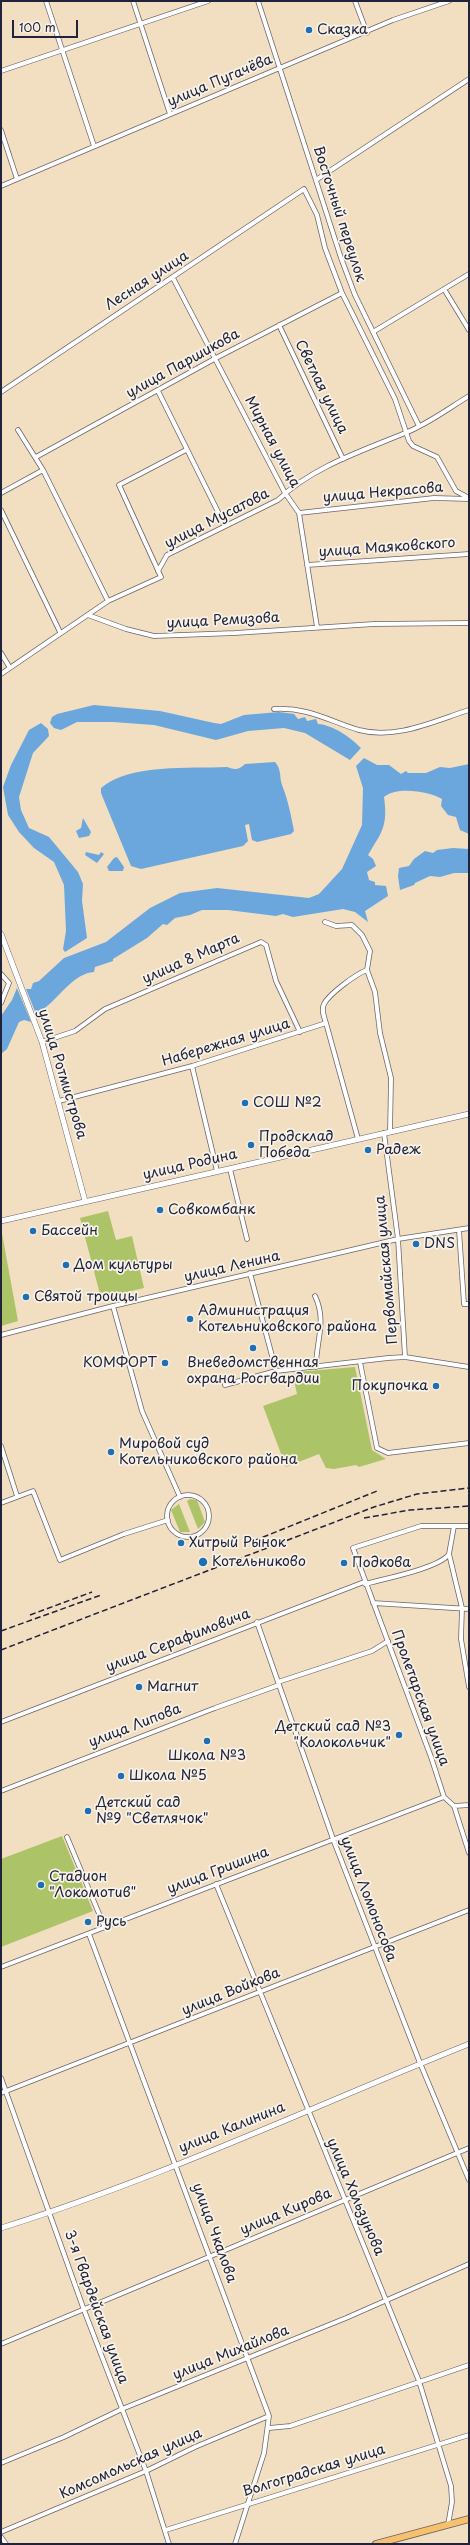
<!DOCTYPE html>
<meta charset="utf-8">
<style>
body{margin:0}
#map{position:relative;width:470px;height:2545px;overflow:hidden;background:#f2dec0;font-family:"Playpen Sans",sans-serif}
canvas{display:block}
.frame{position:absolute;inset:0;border:2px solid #22223b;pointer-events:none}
.scale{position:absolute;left:12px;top:20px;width:66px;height:18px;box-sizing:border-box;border:2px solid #22223b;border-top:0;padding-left:5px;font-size:12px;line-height:14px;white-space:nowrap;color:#22223b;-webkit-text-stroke:3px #f7f3e8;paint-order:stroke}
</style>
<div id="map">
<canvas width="470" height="2545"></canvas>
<div class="frame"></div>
<div class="scale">100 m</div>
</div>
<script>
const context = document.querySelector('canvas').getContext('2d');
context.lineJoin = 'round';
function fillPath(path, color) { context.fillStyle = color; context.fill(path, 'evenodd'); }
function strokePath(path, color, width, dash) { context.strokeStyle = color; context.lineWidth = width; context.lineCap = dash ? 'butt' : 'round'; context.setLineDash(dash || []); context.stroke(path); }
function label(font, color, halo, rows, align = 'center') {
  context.font = font + ' "Playpen Sans",sans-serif'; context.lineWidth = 3.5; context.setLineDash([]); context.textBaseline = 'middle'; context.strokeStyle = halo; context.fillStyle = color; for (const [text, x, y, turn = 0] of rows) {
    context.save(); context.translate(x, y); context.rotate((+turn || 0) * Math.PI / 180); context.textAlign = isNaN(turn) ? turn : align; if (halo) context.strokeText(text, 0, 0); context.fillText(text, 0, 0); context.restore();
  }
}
fillPath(new Path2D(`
 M108 1211 116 1240 132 1236 144 1288 101 1298 80 1218Z
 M1 1228 18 1321 1 1326Z
 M355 1367 372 1450 386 1459 359 1467 356 1465 334 1469 326 1468 319 1454 286 1467 263 1406 297 1394 293 1376 297 1372Z
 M190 1499 197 1500 205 1522 198 1529 187 1501Z
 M179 1504 190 1532H180L171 1510Z
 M62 1836 93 1911 1 1947V1859Z`), '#adc368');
fillPath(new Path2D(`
 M94 705 160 711 214 723 221 724 244 715 279 712 294 714 298 719 305 717 307 721 316 719 318 724C333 725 350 737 361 748L350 760 305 733 284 728 248 731 216 740 154 725 113 722H77L61 730 54 728 50 723 52 717 57 714Z
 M41 723 48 729 49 736 33 753 19 797 21 810 29 828 49 837 78 872 83 884 82 901 87 938 65 952 63 949 66 931 64 885 54 862 34 848 19 832 8 815 3 787 11 765 29 730Z
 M364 758 377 765H389L401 774 406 771 408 773H426L440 767 450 768 469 764V834L460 830 456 817 448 815 441 806 442 799C430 791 396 786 384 797 388 826 382 832 368 855L373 859 376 866 367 872 369 880 375 882V885L386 886 388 896 365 911 368 922 355 912 343 909 293 917 283 914 276 916 228 910H202L190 915 175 918 167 925 163 924 147 938 113 959V961L95 967 94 972C75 973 60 996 46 1007 42 1010 39 1010 36 1014L26 989H31L33 983 39 981 64 958 106 942 150 908 180 893 217 888 309 898 319 894 342 869 362 825 363 788 356 766Z
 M275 762C282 770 279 777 282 785 288 800 291 815 294 831L291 834 257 842 252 840 249 824 245 825 248 841 243 846 141 869 131 866 101 793V788C130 763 190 769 227 767 235 770 239 770 245 764Z
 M83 818 91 832 89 836 79 838 76 831 81 828Z
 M453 848 469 849V873H454L440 877 430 876 415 883 414 885 400 890 398 876 399 868 409 866 414 859 425 851 433 853 437 850Z
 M86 852 99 855 101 852 104 854 97 863 85 855Z
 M117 857 124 867 123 871H109L107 867 114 858Z
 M17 988 31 1022 24 1020 19 1022 7 1049 1 1054V1016L12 1000Z`), '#6ba7dc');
const minor = new Path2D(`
 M46 1 94 146
 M133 1 170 114
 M258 1 341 258 355 295 419 426
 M355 1 367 33
 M1 71 208 1
 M1 130 17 179
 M316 180 469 79
 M1 186 393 20 449 1
 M173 278 285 493 299 513 317 627
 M444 289 469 330
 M279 325 343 459
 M373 332 469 274
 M158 391 225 526
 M1 392 304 189 317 215 325 248 342 293 395 399 409 441 413 446 437 457 456 491 469 498
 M18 430 43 470 108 601
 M36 457 216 358 342 293
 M1 493 43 470
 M1 510 60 632
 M299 513 434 498 469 499
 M307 565 469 554
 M158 571 167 555 278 500C312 467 362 451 405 433 428 424 449 408 469 396
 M88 615 126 629 154 636 235 633 374 624 469 623
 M1 653 10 668
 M1 674 108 601 161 577 119 485 186 450
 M274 709C308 707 329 721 359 730 396 740 434 721 469 710
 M325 922 336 926 352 925 362 935 370 951 367 970 375 992 380 1033 391 1078 390 1132
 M1 974 9 983 1 1003
 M326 1023 358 1139
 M42 1042 75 1031 105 1009 261 942 266 945 276 981 300 1032
 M192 1066 217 1171
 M59 1101 192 1066 326 1023C324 1017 321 1010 324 1004 329 994 356 974 367 970
 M384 1133 398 1239 405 1357
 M230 1169 247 1239
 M459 1230 464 1304H469
 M250 1273 276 1371
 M315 1296C327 1321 316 1341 316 1367
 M113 1306 142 1411 180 1497
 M1 1335 113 1306 398 1239 469 1228
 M360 1362 377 1448 388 1453 469 1443
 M225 1385 276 1371 388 1358 405 1357 469 1367
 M1 1446 17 1496
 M167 1516a21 21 0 1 1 42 0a21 21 0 1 1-42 0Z
 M1 1503 33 1491 60 1560 124 1534 168 1520
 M454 1526 449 1554 462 1608 461 1639 469 1687
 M469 1526H421L353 1548 431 1757 444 1797 454 1806 469 1853
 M365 1584C383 1579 440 1568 449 1554
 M373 1603 469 1609
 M257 1622 333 1839 420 2063 469 2180
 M278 1682 372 1651 388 1641
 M1 1722 364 1582
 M1 1791 215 1708 279 1685
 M454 1806 469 1805
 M67 1837 105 1928
 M216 1884 419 2381 451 2486 452 2502 448 2525
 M89 1934 269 2416 264 2453 235 2544
 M1 1967 444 1797
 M1 2078 84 2310 146 2471 169 2544
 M1 2093 469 1910
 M1 2344 469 2148
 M269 2428 290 2426 469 2365
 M1 2463 64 2437 122 2409 346 2318 469 2264
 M166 2530 469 2435
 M1 2532 146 2471 195 2447 269 2416
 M1 2537 6 2544`);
const tertiary = new Path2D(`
 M1 934 42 1042 85 1201
 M1 1221 469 1114
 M1 2228C161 2178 314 2106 469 2044`);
const primary = new Path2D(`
 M376 2544 469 2519`);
strokePath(minor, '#6b646a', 5.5);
strokePath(tertiary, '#6b646a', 6);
strokePath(primary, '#6b646a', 8);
strokePath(minor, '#fff', 4);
strokePath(tertiary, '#fff', 5);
strokePath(primary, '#f7c06c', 6);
strokePath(new Path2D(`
 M364 1518 410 1510 469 1506
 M246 1544 377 1491
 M30 1615 92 1592
 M1 1631 101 1595
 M1 1650 374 1507 417 1494 469 1488`), '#22223b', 1.5, [6, 3]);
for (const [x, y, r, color] of [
 [309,30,4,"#1f6fb2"],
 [245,1103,4,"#1f6fb2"],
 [251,1145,4,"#1f6fb2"],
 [368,1150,4,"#1f6fb2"],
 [160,1210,4,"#1f6fb2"],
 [33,1231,4,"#1f6fb2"],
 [416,1244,4,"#1f6fb2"],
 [66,1265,4,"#1f6fb2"],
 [26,1297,4,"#1f6fb2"],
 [190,1319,4,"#1f6fb2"],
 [253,1348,4,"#1f6fb2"],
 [165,1363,4,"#1f6fb2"],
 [436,1386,4,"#1f6fb2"],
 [111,1452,4,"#1f6fb2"],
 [181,1543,4,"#1f6fb2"],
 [203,1562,5,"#1f6fb2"],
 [344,1563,4,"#1f6fb2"],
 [139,1687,4,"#1f6fb2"],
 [399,1735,4,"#1f6fb2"],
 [207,1741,4,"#1f6fb2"],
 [121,1776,4,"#1f6fb2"],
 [88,1811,4,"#1f6fb2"],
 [41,1885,4,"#1f6fb2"],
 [88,1922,4,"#1f6fb2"]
]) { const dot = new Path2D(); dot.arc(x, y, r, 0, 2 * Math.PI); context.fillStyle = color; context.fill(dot); strokePath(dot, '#f7f3e8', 1.5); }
label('14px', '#22223b', '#f7f3e8', [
 ["Сказка",317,30],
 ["СОШ №2",253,1103],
 ["Продсклад",259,1137],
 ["Победа",259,1153],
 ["Радеж",376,1150],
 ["Совкомбанк",168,1210],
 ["Бассейн",41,1231],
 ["DNS",424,1244],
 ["Дом культуры",74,1265],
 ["Святой троицы",34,1297],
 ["Администрация",198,1311],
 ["Котельниковского района",198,1327],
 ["КОМФОРТ",157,1363,"right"],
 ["Вневедомственная",253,1363,"center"],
 ["охрана Росгвардии",253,1379,"center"],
 ["Покупочка",428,1386,"right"],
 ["Мировой суд",119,1444],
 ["Котельниковского района",119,1460],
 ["Хитрый Рынок",189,1543],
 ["Котельниково",212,1562],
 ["Подкова",352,1563],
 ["Магнит",147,1687],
 ["Детский сад №3",391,1727,"right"],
 ["\"Колокольчик\"",391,1743,"right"],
 ["Школа №3",207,1756,"center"],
 ["Школа №5",129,1776],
 ["Детский сад",96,1803],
 ["№9 \"Светлячок\"",96,1819],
 ["Стадион",49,1877],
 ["\"Локомотив\"",49,1893],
 ["Русь",96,1922]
], 'left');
label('14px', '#22223b', '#f7f3e8', [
 ["улица Пугачёва",220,81,-23],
 ["Восточный переулок",339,214,72],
 ["Лесная улица",147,281,-33],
 ["улица Паршикова",183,364,-29],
 ["Светлая улица",321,387,64],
 ["Мирная улица",272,442,62],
 ["улица Некрасова",383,493,-5],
 ["улица Мусатова",217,519,-27],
 ["улица Маяковского",387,548,-4],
 ["улица Ремизова",223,621,-3],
 ["улица 8 Марта",191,959,-24],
 ["Набережная улица",226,1043,-17],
 ["улица Ротмистрова",62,1074,73],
 ["улица Родина",190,1165,-13],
 ["улица Ленина",232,1267,-13],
 ["Первомайская улица",387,1270,-95],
 ["улица Серафимовича",178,1641,-21],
 ["Пролетарская улица",420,1698,70],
 ["улица Липова",135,1726,-21],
 ["улица Гришина",218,1871,-21],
 ["улица Ломоносова",368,1899,69],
 ["улица Войкова",231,1992,-22],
 ["улица Калинина",232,2128,-22],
 ["улица Хользунова",355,2197,67],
 ["улица Кирова",286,2212,-23],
 ["улица Чкалова",214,2233,70],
 ["3-я Гвардейская улица",96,2307,70],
 ["улица Михайлова",231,2353,-22],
 ["Комсомольская улица",131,2464,-24],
 ["Волгоградская улица",314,2471,-17]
]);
</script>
